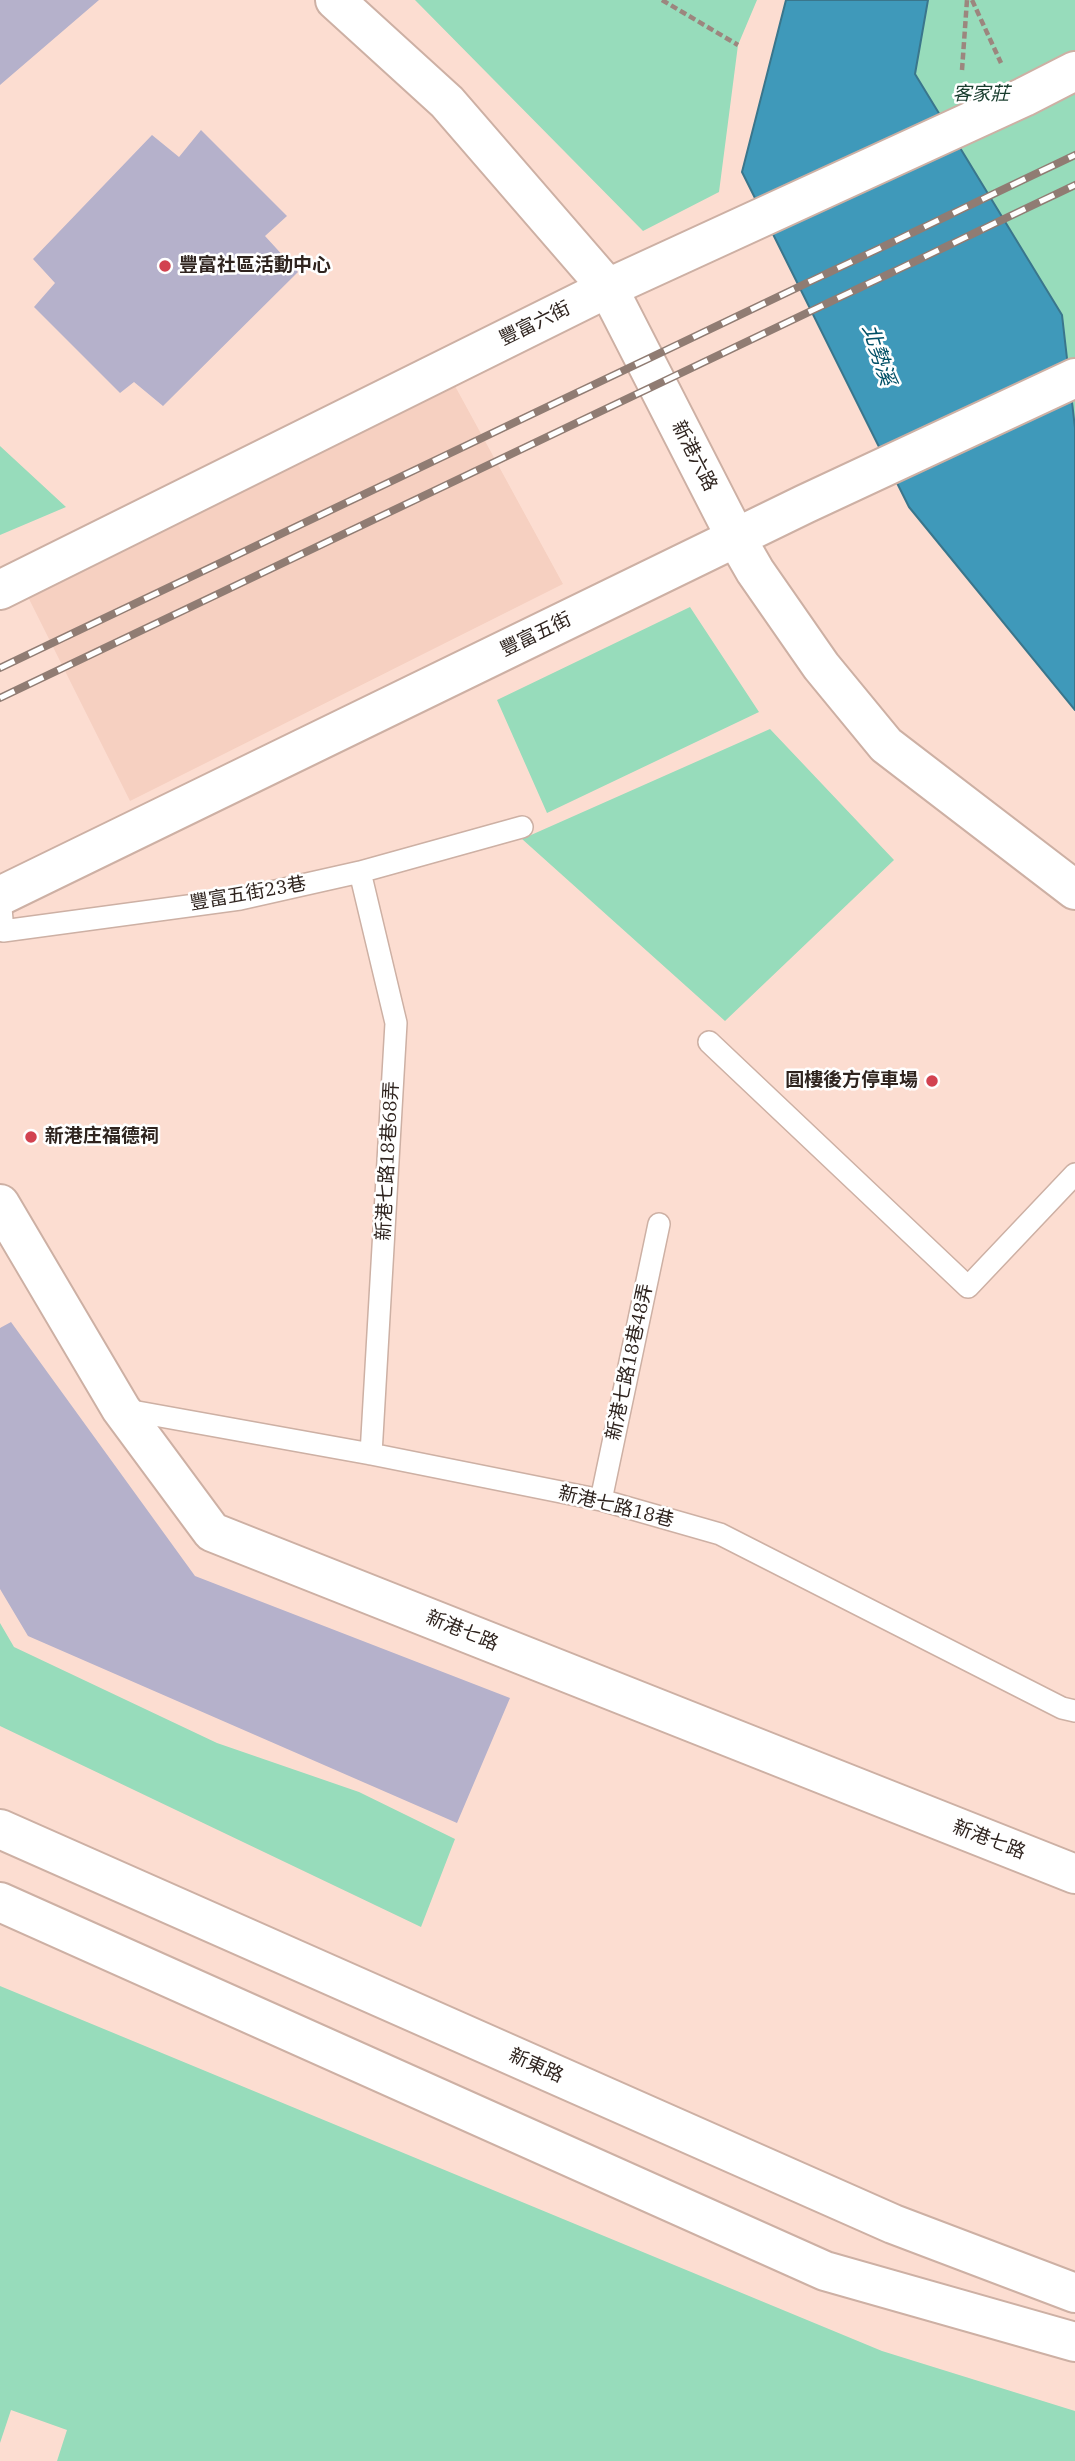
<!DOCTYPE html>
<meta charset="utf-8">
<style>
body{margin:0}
canvas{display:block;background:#fcddd1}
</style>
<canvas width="1075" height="2461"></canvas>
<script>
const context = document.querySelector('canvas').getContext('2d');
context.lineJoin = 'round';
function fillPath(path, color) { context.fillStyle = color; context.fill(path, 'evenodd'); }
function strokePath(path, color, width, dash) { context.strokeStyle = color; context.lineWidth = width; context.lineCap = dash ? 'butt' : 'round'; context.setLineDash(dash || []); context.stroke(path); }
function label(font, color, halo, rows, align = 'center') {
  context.font = font + ' "IBM Plex Serif","Noto Sans TC",serif'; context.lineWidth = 5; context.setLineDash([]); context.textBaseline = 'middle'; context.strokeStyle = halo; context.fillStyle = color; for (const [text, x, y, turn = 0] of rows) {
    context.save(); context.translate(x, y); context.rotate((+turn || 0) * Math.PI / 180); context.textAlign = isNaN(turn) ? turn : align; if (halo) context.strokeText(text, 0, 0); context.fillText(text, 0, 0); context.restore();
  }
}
fillPath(new Path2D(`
 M455 386 563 584 130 801 28 597Z`), '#f6d0c1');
fillPath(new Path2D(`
 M415 0H757L738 45 719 192 643 231Z
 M865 0H1075V540Z
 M0 446 66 507 0 535Z
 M690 607 759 712 547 813 497 700Z
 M770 729 894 860 725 1021 522 839Z
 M0 1623 14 1647 217 1743 359 1792 455 1839 421 1927 0 1726Z
 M0 1986 882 2351 1075 2411V2461H57L67 2430 11 2410 0 2443Z`), '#97dcbb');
const water = new Path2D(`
 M786 0H928L915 74 1062 315 1075 428V710L909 507 742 172Z`);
fillPath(water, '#3f99ba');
strokePath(water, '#3a768c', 2);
fillPath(new Path2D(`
 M0 0H99L0 85Z
 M201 130 287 216 265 236 298 272 163 406 134 382 120 393 34 307 55 283 33 259 152 135 179 157Z
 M11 1322 195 1576 510 1698 457 1823 28 1636 0 1589V1328Z`), '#b5b1cb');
const service = new Path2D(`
 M360 872 396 1023 371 1454
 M0 897 3 931 240 899 360 872 522 827
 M709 1042 968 1287 1075 1174
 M121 1409 371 1454 601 1500 720 1534 1062 1708 1075 1711
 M601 1500 659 1224`);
const minor = new Path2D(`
 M335 0 447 102 608 288 736 538 755 571 821 666 886 745 1075 890
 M0 590 608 288 1024 97 1075 71
 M0 896 805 504 1075 378
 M0 1204 121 1409 212 1532 1075 1874`);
const secondary = new Path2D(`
 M0 1829 893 2224 1075 2293
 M0 1902 825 2271 1075 2342`);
strokePath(service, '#cdb0a4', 24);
strokePath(minor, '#cdb0a4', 42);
strokePath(secondary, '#cdb0a4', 42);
strokePath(new Path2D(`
 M662 0 738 45
 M972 0 1001 63
 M962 70 967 0`), '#9c867e', 4.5, [7, 3.5]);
strokePath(service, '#fff', 21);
strokePath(minor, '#fff', 38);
strokePath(secondary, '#fff', 38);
const rail = new Path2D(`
 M0 668 1075 155
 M0 698 1075 185`);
strokePath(rail, '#907c73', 8);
strokePath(rail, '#fff', 5, [16]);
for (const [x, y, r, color] of [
 [165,266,7,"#d24250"],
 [932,1081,7,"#d24250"],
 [31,1137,7,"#d24250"]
]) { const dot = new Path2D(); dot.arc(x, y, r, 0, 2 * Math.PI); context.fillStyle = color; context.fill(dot); strokePath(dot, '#fff', 2.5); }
label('italic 19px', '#193d2e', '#fff', [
 ["客家莊",981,95]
]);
label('bold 19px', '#2f241f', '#fff', [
 ["豐富社區活動中心",179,266],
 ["圓樓後方停車場",918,1081,"right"],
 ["新港庄福德祠",45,1137]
], 'left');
label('19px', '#2f241f', '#fff', [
 ["豐富六街",535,324,-26],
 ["新港六路",694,456,63],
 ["豐富五街",536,635,-26],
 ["豐富五街23巷",248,894,-10],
 ["新港七路18巷68弄",388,1161,-87],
 ["新港七路18巷48弄",630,1362,-78],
 ["新港七路18巷",616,1507,14],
 ["新港七路",462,1631,22],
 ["新港七路",989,1840,21],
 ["新東路",536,2066,24]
]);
label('italic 21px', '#004f66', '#fff', [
 ["北勢溪",878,355,72]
]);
</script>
